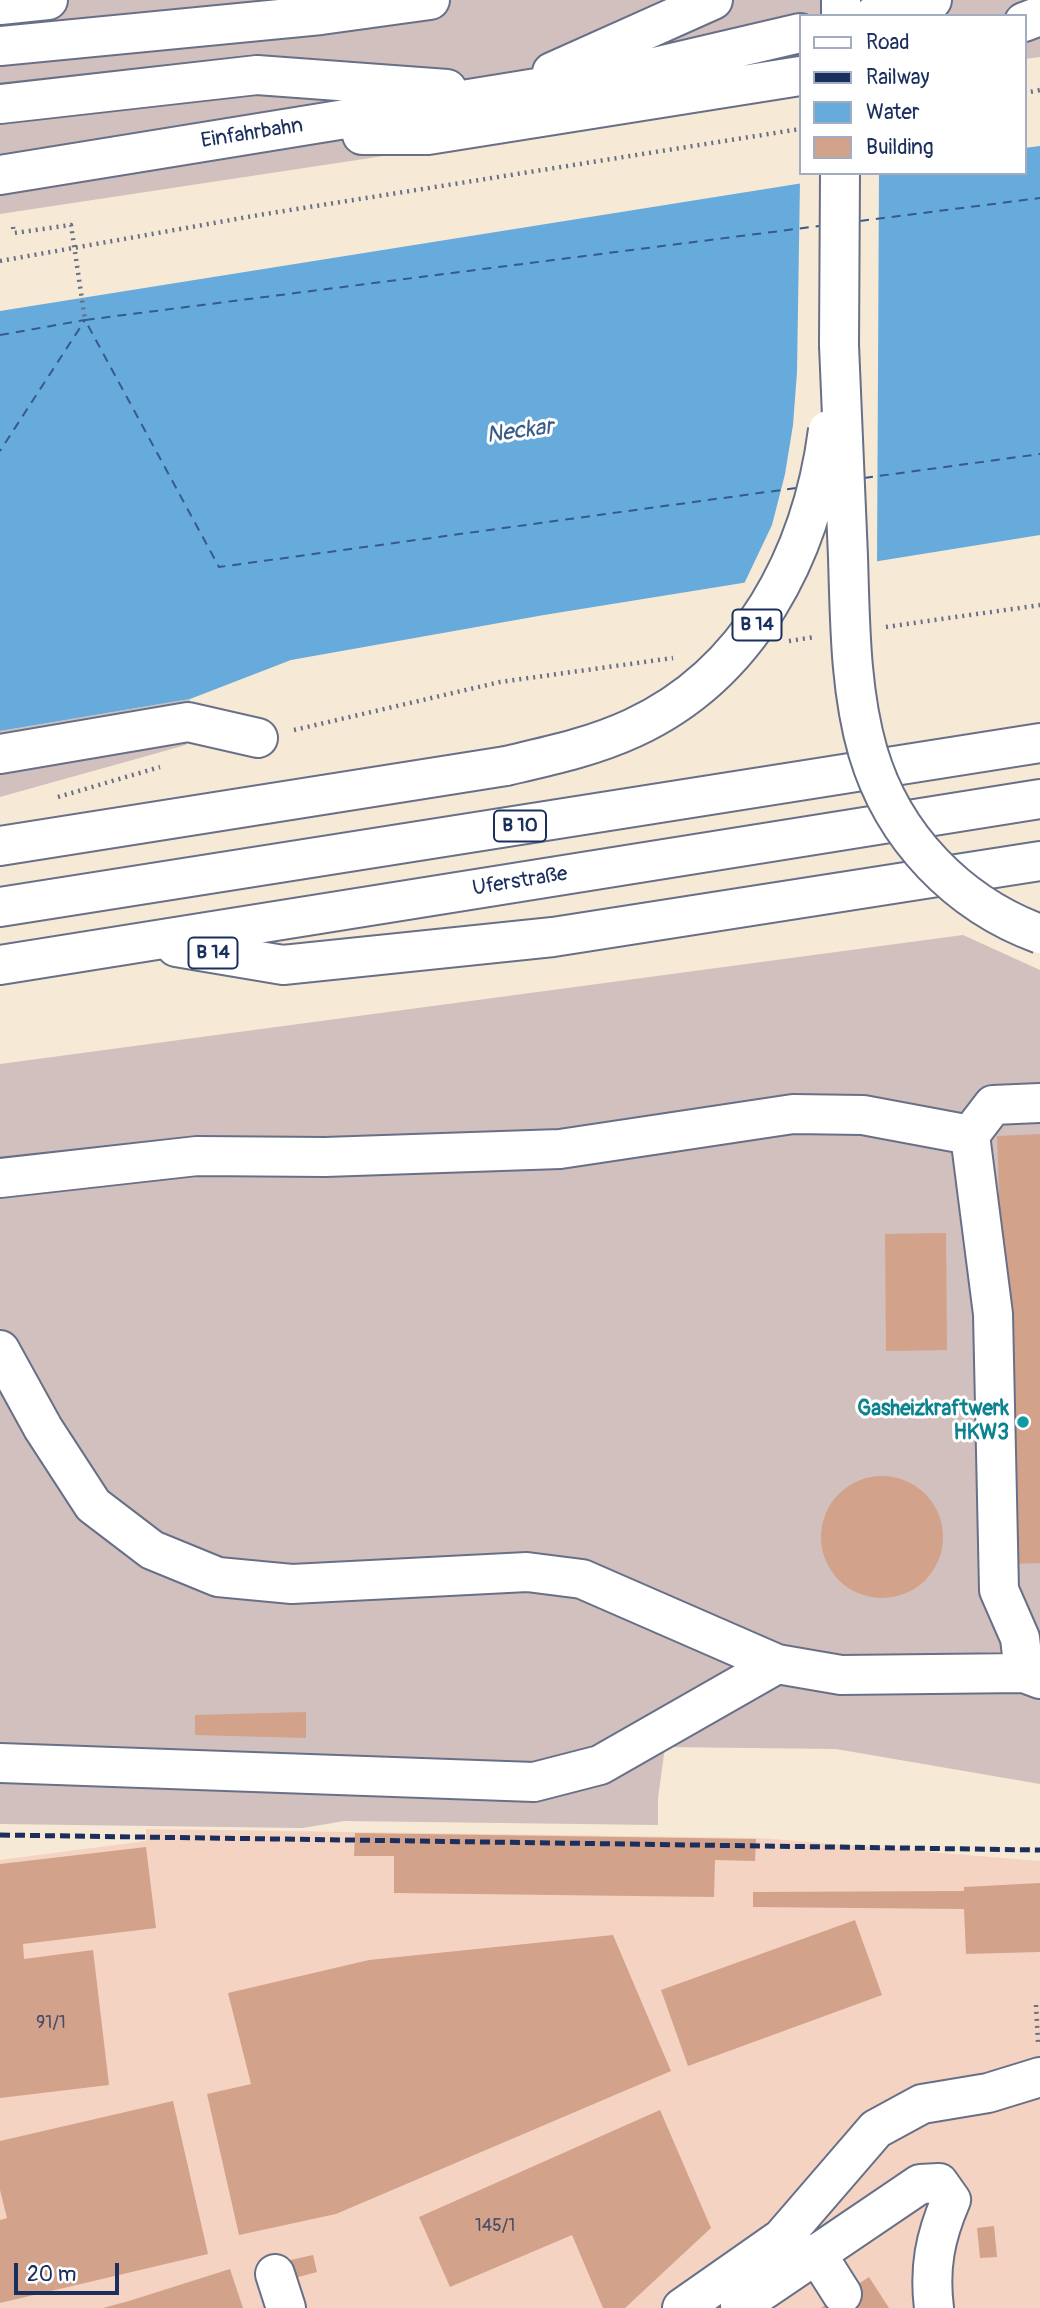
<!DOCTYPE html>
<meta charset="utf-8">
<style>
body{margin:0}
#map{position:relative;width:1040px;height:2308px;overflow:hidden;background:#f6e9d5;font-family:Pangolin,sans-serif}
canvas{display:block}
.legend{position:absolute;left:799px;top:14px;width:228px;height:161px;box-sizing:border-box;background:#fff;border:2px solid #a4acbf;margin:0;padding:9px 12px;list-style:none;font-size:21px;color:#1b2f5e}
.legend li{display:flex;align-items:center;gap:14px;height:35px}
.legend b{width:35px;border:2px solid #a4acbf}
.scale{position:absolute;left:14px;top:2263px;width:105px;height:32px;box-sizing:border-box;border:4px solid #1b2f5e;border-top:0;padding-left:9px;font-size:21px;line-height:24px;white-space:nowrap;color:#1b2f5e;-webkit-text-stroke:5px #fff;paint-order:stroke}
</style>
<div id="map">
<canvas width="1040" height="2308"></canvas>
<ul class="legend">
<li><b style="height:9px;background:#fff"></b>Road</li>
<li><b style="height:9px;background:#1b2f5e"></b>Railway</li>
<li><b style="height:19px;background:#67abdc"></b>Water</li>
<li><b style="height:19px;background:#d3a28b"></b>Building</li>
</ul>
<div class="scale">20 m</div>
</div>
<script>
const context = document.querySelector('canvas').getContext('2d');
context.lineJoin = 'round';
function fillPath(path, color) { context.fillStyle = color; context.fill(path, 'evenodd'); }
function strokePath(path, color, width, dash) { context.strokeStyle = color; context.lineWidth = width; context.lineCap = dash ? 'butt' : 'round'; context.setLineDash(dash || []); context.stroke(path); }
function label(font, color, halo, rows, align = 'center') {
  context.font = font + ' Pangolin,sans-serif'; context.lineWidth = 6; context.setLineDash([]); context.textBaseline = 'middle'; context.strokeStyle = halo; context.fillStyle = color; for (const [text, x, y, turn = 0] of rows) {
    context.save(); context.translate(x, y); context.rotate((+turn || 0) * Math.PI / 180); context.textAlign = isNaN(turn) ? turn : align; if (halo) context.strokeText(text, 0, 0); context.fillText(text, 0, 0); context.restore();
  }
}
fillPath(new Path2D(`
 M146 1829 760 1838 1040 1861V2308H0V1860L146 1841Z`), '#f5d3c2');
fillPath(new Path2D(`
 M0 0H1040V57L1024 59V16H800V93L0 214Z
 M190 699 186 745 0 797V731Z
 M963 935 1040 970V1784L836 1749 665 1747 658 1798V1825L344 1821 303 1828 0 1824V1064Z`), '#d1c0bd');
fillPath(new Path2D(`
 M1040 146V535L544 615 291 660 190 699 0 731V311L866 173H1024V148Z`), '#67abdc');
fillPath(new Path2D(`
 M845 173H879L877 565 743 586 772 525 785 474 793 425 797 372 800 181Z`), '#f6e9d5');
strokePath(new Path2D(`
 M860 221 1040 198
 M0 335 85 320 0 451
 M864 478 1040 454
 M796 488 219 567 85 320 819 226`), '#365a8a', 2, [9, 7]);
fillPath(new Path2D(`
 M1040 1134V1563L1012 1564 997 1136Z
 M946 1233 947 1350 886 1351 885 1234Z
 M821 1537a61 61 0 1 1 122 0a61 61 0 1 1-122 0Z
 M306 1712V1738L195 1735V1715Z
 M355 1833 756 1839 755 1861 715 1860 714 1897 394 1893V1856H354Z
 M146 1847 156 1928 23 1944 24 1959 93 1950 109 2085 0 2098V1864Z
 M1040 1883V1952L966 1954 964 1909 753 1907V1892L964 1891V1887Z
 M855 1920 882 1995 688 2066 661 1990Z
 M613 1935 671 2071 336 2214 239 2235 207 2094 251 2084 228 1993 369 1960Z
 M173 2101 208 2254 0 2303V2220L7 2218 0 2190V2141Z
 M660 2110 711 2228 625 2308H603L572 2235 450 2287 419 2217Z
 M994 2226 997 2257 980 2258 977 2228Z
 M313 2255 317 2272 291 2279 286 2261Z
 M230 2269 243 2308H103L129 2301Z
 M869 2277 889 2308H821Z`), '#d3a28b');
const minor = new Path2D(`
 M0 5 48 0
 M873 16 932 0
 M1024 22 1040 16
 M0 46 321 15 430 0
 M552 72 713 0
 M0 104 257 75 447 89
 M362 135H428L800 76
 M0 175 629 73 800 33
 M0 754 188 722 258 738
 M970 1135 993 1105 1040 1103
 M0 1178 197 1156 325 1157 560 1149 793 1114 863 1115 970 1135 993 1314 999 1590 1020 1638 1024 1673
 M0 1350 43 1428 93 1505 152 1550 218 1577 292 1584 527 1572 582 1579 777 1664 841 1675 1024 1673 1040 1679
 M0 1763 534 1782 600 1765 777 1664
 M816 2253 842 2294
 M275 2274 286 2308
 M740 2306 920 2184 939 2183 951 2200C935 2237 929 2268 934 2308
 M682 2308 782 2238 876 2129 922 2104 988 2093 1040 2077`);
const highway = new Path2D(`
 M841 16V0
 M839 345 840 173
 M0 846 506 766
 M0 907 1040 743
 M176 947 283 965 553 937 1040 861
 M0 965 1040 799`);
strokePath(minor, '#687088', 42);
strokePath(highway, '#687088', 42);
strokePath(new Path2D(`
 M1024 93 1040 90
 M13 227 14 233 71 225 85 320
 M0 261 259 215 800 129
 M886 627 1040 605
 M789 641 815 637
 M294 730 500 682 673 658
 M58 797 160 767
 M1036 2005 1038 2042`), '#687088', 4.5, [2, 5]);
strokePath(minor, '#fff', 38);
strokePath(highway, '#fff', 38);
strokePath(new Path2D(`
 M0 1835 1040 1850`), '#1b2f5e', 5, [10, 5]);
const highwayBridge = new Path2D(`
 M839 345C842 416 845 486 848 557 850 622 850 690 868 752 893 837 958 904 1040 934
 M506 766C549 756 592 747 633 728 750 674 812 554 828 430`);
strokePath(highwayBridge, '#687088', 42, []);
strokePath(highwayBridge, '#fff', 38);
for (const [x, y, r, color] of [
 [1023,1422,7,"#0f9aa8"]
]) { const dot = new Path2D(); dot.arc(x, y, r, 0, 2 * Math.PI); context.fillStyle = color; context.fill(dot); strokePath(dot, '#fff', 2.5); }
label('18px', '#494c69', null, [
 ["91/1",51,2023],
 ["145/1",495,2226]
]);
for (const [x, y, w] of [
 [757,625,49],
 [520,826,52],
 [213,953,49]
]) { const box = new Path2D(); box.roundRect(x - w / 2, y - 15.5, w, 31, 5); context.fillStyle = '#fff'; context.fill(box); strokePath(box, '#1b2f5e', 2); }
label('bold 19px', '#1b2f5e', null, [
 ["B 14",757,625],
 ["B 10",520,826],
 ["B 14",213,953]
]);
label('21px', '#1b2f5e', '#fff', [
 ["Einfahrbahn",252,134,-9],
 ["Uferstraße",520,882,-9]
]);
label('bold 21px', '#0d838f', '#fff', [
 ["Gasheizkraftwerk",1009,1410],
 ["HKW3",1009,1434]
], 'right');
label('italic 23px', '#365a8a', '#fff', [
 ["Neckar",520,432,-8]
]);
</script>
